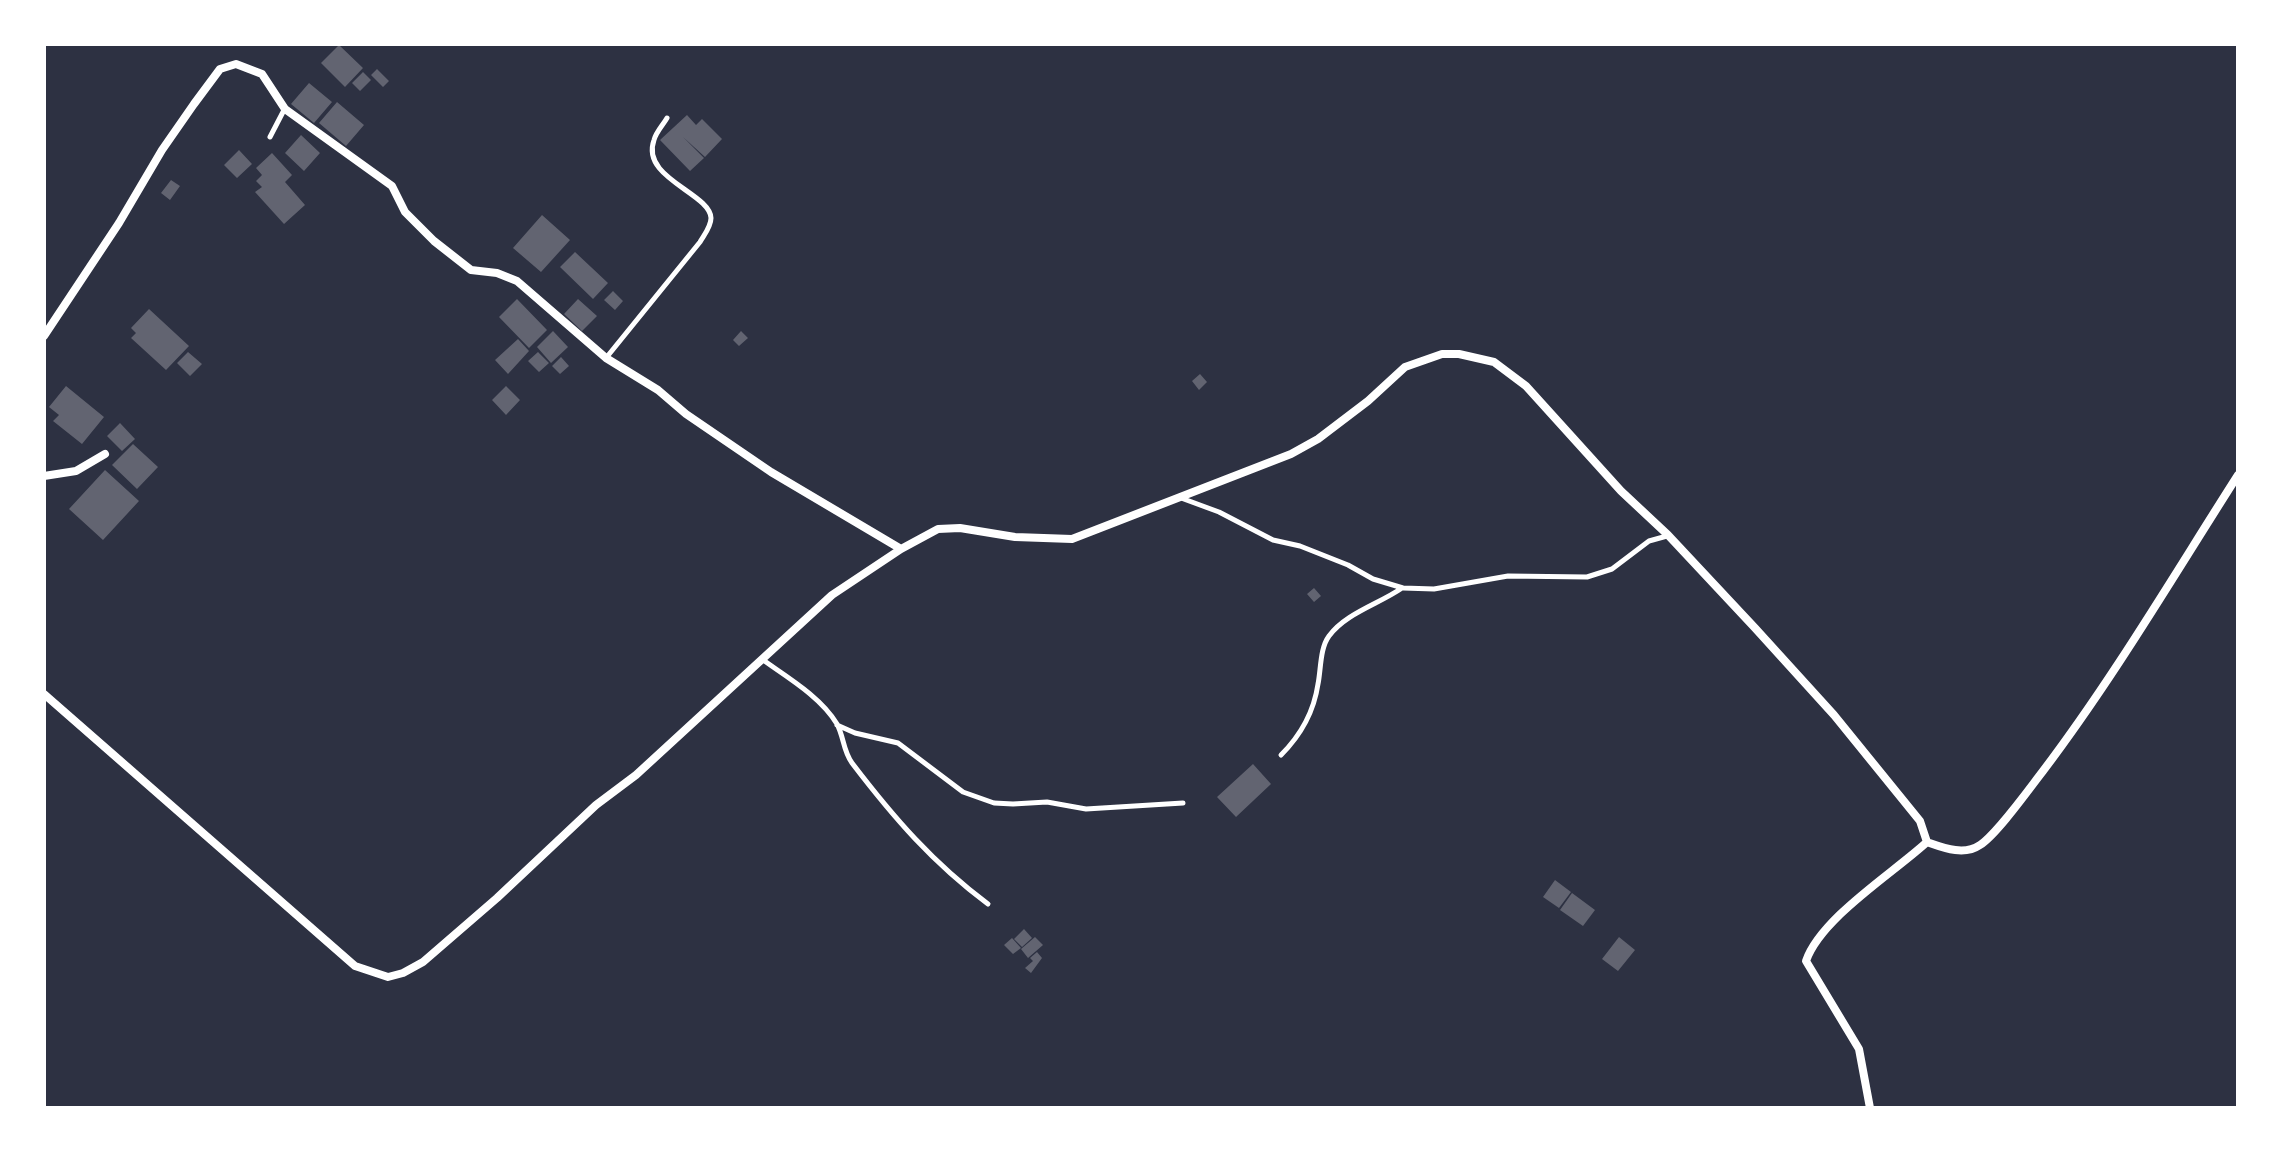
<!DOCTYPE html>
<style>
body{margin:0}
#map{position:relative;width:2282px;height:1152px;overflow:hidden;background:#2d3142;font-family:Manrope,sans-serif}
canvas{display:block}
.frame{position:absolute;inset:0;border:46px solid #fff;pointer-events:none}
</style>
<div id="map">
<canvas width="2282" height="1152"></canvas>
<div class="frame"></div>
</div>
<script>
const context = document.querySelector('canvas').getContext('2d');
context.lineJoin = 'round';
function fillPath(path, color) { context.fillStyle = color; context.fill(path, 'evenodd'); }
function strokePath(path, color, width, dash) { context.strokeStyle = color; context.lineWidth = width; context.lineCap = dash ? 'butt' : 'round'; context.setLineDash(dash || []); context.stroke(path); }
fillPath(new Path2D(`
 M339 45 363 68 345 87 321 63Z
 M377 69 389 81 383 87 371 75Z
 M363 72 371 80 360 91 352 83Z
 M309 83 332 102 314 123 291 104Z
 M337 102 364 125 346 146 319 123Z
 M687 115 696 125 702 119 722 139 705 157 683 137 704 158 690 171 660 140Z
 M301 135 320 153 304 171 285 153Z
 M239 150 252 164 237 178 224 165Z
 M272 153 292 175 285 182 305 205 284 224 255 192 262 187 256 181 262 175 256 168Z
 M171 180 180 186 170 200 161 193Z
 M542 215 570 240 541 272 513 248Z
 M575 252 608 283 593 299 560 267Z
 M613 291 623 301 615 310 604 300Z
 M517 299 547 330 529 348 499 317Z
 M578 299 597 316 582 331 564 314Z
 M149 309 189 346 166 370 131 338 136 333 131 328Z
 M553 331 568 347 551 363 537 347Z
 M741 331 748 338 739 346 733 340Z
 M518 339 529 351 508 374 495 360Z
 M188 352 202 364 190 376 177 363Z
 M538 352 549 363 539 372 528 361Z
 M561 357 569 366 560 374 552 366Z
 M1200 374 1207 382 1199 390 1192 381Z
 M66 386 104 417 82 444 53 421 59 415 49 407Z
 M506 386 520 400 506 415 492 400Z
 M120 423 135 439 122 451 107 436Z
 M133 444 158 467 137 489 112 465Z
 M105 470 139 501 103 540 69 509Z
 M1314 588 1321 596 1314 602 1307 594Z
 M1253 764 1271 784 1236 817 1217 797Z
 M1555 880 1571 892 1559 908 1543 897Z
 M1572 893 1595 910 1583 926 1560 910Z
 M1024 929 1032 938 1022 947 1014 939Z
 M1035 937 1043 945 1028 958 1021 949Z
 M1619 937 1635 950 1618 971 1602 959Z
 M1012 938 1021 948 1013 954 1004 945Z
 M1037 952 1042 958 1031 973 1025 968 1033 961 1030 958Z`), '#626471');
strokePath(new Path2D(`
 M270 137 284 110
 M606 358 700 242C704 235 711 227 711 218 710 193 640 178 654 140 656 132 663 125 667 118
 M1181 498 1219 512 1273 540 1300 546 1348 565 1373 579 1403 588 1434 589 1508 576 1587 577 1612 569 1649 541 1667 536
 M763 660C787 677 821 697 837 724 844 737 843 751 852 763 894 818 933 863 988 904
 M837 725 855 733 898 743 963 792 994 803 1013 804 1047 802 1086 809 1183 803
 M1281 755C1300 736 1314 711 1318 684 1321 669 1320 648 1329 636 1346 613 1379 604 1402 588`), '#fff', 5);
strokePath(new Path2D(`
 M44 336 119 223 162 150 194 104 220 69 236 64 262 74 285 109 392 186 405 212 434 241 471 270 497 273 517 281 606 358 658 390 686 414 771 472 901 549
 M44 476 76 471 105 454
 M44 694 355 966 388 977 403 973 423 962 497 898 596 805 636 775 832 595 901 549 938 529 960 528 1015 537 1072 539 1291 454 1318 439 1368 401 1405 367 1442 354H1459L1494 362 1526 386 1621 491 1668 535 1755 628 1834 715 1920 821 1927 842
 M1870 1108 1859 1049 1806 961C1821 918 1892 874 1927 842 1944 848 1964 856 1980 845 1997 834 2029 789 2043 771 2114 677 2174 575 2238 475`), '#fff', 8);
</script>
